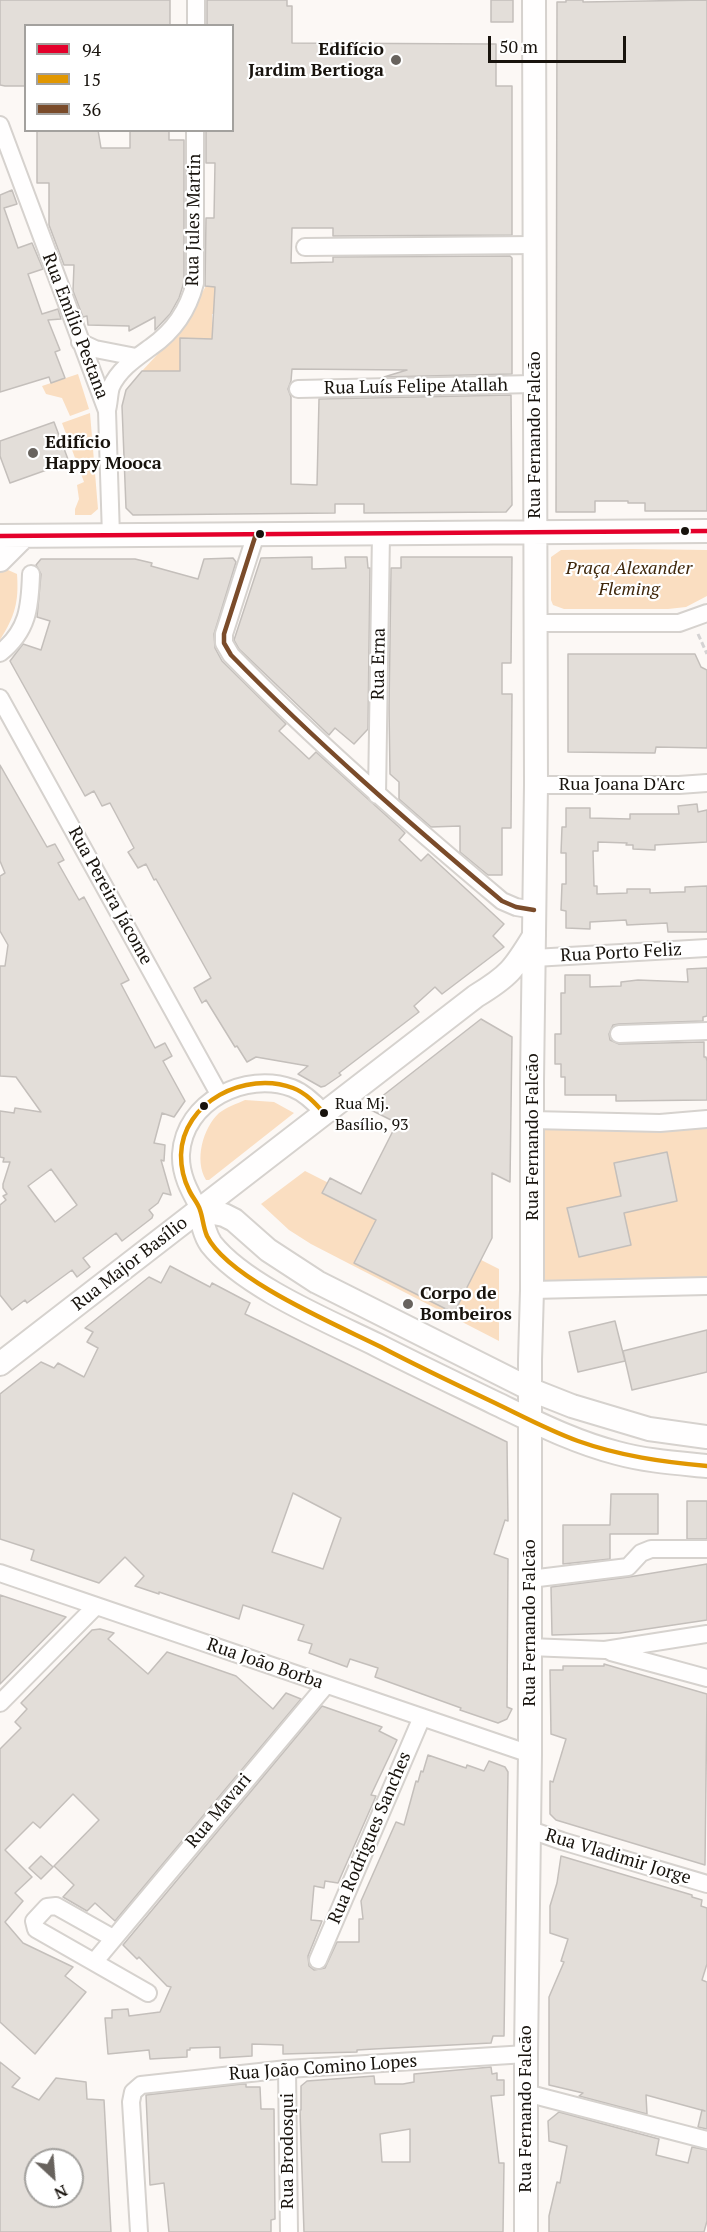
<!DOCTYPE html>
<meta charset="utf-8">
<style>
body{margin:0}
#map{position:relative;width:707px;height:2232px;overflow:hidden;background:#fcf8f5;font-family:"PT Serif",serif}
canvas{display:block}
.legend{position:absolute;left:24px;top:24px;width:210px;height:108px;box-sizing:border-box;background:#fff;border:2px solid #a3a19e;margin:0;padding:8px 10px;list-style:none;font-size:18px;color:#18130d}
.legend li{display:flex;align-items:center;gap:12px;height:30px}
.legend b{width:30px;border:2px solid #a3a19e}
.north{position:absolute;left:24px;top:2148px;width:60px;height:60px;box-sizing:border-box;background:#fff;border:2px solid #a3a19e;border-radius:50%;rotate:154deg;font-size:16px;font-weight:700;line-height:24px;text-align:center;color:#18130d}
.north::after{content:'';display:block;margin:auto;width:21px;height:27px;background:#68635e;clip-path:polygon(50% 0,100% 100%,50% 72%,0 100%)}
.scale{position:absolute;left:488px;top:36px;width:138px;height:27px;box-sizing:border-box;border:3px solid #18130d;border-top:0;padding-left:8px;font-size:18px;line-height:21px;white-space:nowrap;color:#18130d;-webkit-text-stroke:4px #fff;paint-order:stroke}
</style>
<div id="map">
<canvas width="707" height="2232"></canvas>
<ul class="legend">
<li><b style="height:8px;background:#e4002b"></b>94</li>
<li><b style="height:8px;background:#e19701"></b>15</li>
<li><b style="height:8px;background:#7a4b2a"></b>36</li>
</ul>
<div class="north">N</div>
<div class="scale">50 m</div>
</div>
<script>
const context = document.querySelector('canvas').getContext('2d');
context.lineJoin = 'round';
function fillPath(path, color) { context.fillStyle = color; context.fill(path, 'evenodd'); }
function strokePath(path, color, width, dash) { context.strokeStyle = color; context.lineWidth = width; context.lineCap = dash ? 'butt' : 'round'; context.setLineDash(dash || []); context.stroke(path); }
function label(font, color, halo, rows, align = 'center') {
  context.font = font + ' "PT Serif",serif'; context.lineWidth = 4.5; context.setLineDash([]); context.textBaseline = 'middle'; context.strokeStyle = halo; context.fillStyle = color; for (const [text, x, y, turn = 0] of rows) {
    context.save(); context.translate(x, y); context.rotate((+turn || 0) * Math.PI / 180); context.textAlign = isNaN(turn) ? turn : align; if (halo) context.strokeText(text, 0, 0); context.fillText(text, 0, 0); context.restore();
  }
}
fillPath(new Path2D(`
 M206 286 215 287V305L252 315 212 314 213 328H243L293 342 180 348V371H142L180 330Z
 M78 374 89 409 70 416 62 398 46 394 42 386Z
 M90 413 98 509 91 515H75V509L79 499 77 485 84 482 62 423Z
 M632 549 707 550V596L686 607 668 609H564L553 605 551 600V557L561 550Z
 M0 570H8L17 574C19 602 15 616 0 640Z
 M245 1100 274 1102 294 1113 209 1180H206C194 1160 203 1128 219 1113 227 1107 236 1104 245 1100Z
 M707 1113V1280L532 1290V1120Z
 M305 1171 499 1269V1341L311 1244 289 1230 261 1204Z`), '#fadec1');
const building = new Path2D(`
 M0 0H170V26H26V86H5L0 85Z
 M207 0H287V6H292V43L496 44V86H512V235L333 236V228H292L291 263 333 262V257L510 256 512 258V374L384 377 407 370 292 369 291 381 288 389 291 397V484L317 485 319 399 511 395 512 505 506 512 364 513V504H335V513L133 515 126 508 122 406 126 390 142 371H180V338L212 339 215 287 205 286 206 218H214L215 163H206V130H232V26H207Z
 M491 0H513V22H491Z
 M566 0H583V2L707 0V511H645V503H628V501H595V512H556L557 2H566Z
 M37 130H98L101 148H130V130H169V140H184V282L179 298 170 314 155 330V317L129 331V326L88 325 87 316 83 317 73 291 74 265H64L49 225V183H37Z
 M12 190 17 204 4 208 18 248 32 243 43 269 28 274 42 314 58 309 61 319 48 320 60 350 55 352 65 378 51 383 49 377 0 392V195Z
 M54 422 69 462 10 483 0 456V441Z
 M312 557V569L346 568 345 557H367L368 568H370L368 729 354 744 335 728 329 735 239 649 234 640 261 558Z
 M401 557H512L511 663H502V694H512L511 828H502V875H488L460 852V826L431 827 399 799V782L390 774 389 708 391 568H401Z
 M233 558 236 562 214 634 215 648 222 661 286 724 279 731 309 759 316 752 400 828 405 833 399 840 421 861 428 854 504 924 493 936 504 947 442 994 435 987 414 1006 419 1012 339 1073 341 1075 325 1086 321 1087 298 1074 308 1066 256 1057 247 1062 237 1046 235 1047 206 1000 202 1003 194 988 211 978 156 879 154 880 146 864 138 868 128 852 134 848 110 803 102 806 94 791 85 796 10 661 23 644 41 650 50 621 37 617 41 574 36 565 41 559H135L152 563 151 566 198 579 204 559Z
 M568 654H695L701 667 707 670V748L656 747 655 753 568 752Z
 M0 765 47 847 55 844 64 860 58 863 79 900 84 897 129 980 121 984 155 1048 165 1043 172 1056 163 1061 185 1101 174 1117 162 1113 154 1143 165 1145 164 1161 161 1160 171 1195 163 1193 158 1203 149 1210 153 1215 152 1218 122 1241 116 1233 83 1258 90 1267 77 1277 72 1270 27 1303 25 1300 12 1310 0 1295V1205L6 1200 3 1196 7 1194 3 1188V1184L10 1162H3L4 1158 0 1157V1111L14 1113 15 1108 41 1112 16 1077 0 1076V966H5L8 945 0 931V876L5 873 0 861ZM51 1169 77 1205 55 1222 28 1186Z
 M697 804 698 812 707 810V842L655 845V850L633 849V845H626L627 843 598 842V851H593L594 886H597V894L627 893V889H650V893L679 892H685V887L707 886V932H668L667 923 627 925 626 920 590 922V929L566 928V911L561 910 562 884H566V853H561L562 827H566V808H590V818L630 819V814H679L678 806Z
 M707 968V1016L703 1017V1021L619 1024 613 1025 609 1034 610 1040 619 1044 704 1042V1057H706L707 1061V1100L616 1101V1095H565V1077H561V1064H555V1034H561V993H565V975H590V987L621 986V982L638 980 688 982 687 969Z
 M481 1019 512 1037 510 1182 492 1173V1238L454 1313 354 1263 376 1220 322 1193 330 1178 361 1194 397 1123 367 1108Z
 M667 1152 677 1201 624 1213 631 1245 579 1257 567 1208 621 1196 614 1163Z
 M170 1266 210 1287 212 1283 250 1303 245 1314 507 1442 508 1521 505 1520 494 1554 508 1559 507 1707 512 1709 507 1719 498 1723 460 1710 461 1708 375 1677 378 1668 350 1659 347 1667 309 1653 312 1644 298 1640 304 1625 243 1605 239 1619 159 1592V1594L135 1586 144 1576 125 1557 99 1583 31 1560 34 1550 0 1539V1394L41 1362 54 1368 58 1363 84 1377 98 1348 87 1342 93 1332 85 1328 149 1277 161 1283ZM293 1493 341 1518 323 1569 272 1552Z
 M615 1321 625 1361 578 1372 569 1332Z
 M707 1330V1372L632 1390 623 1351Z
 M611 1494H658V1534H610V1559L563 1564V1525H610Z
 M687 1501H707V1539H687Z
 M707 1564V1620L620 1633 552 1635 551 1587 629 1577Z
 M0 1595 66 1617 0 1684Z
 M100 1629 114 1633 108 1639 148 1674 167 1652 236 1676 273 1709 286 1693 301 1699 115 1921 95 1903 87 1911 63 1897 74 1885 54 1866 99 1820 73 1794 40 1828 33 1822 5 1850 32 1877 15 1893 23 1901 5 1922 23 1943 73 1967 65 1976 86 1992 35 2054 0 2022V1749L21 1728 15 1722 27 1709 21 1703 92 1630Z
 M604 1664 707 1694 705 1865 556 1820 550 1814V1781L553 1782 566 1739 551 1734 550 1670H563V1666H604Z
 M322 1706 382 1727 379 1731 397 1740 371 1795 376 1796 338 1883 325 1881 324 1888 314 1886 311 1920 322 1921 308 1956 309 1966 314 1970 325 1968 337 1942H359V1919H363L361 1901 396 1822 404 1825 416 1781 418 1782 421 1771 423 1772 428 1755 466 1768 467 1765 484 1771 489 1761 505 1767 508 1772 504 2036H493L491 2043 374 2049 357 2050V2052L283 2054V2045L252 2044V2056L220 2058V2047L190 2048V2050H187V2057L150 2059 149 2050 108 2054 105 2018H112V2010L128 2009 129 2016 160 2012 171 1987 167 1986 139 1957 137 1959 123 1945Z
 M41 1856 53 1867 41 1879 29 1868Z
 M561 1856 692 1895V1897L702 1900 701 1906 707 1908V1964L702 1980 707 1982V2129L698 2127 702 2110 705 2111 646 2095 647 2114 579 2096 583 2093 549 2085V1997L564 1962 561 1961 568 1939 550 1933V1906L557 1883Z
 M0 2062 20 2078 12 2087 39 2100 56 2078 86 2082 87 2099 104 2100 111 2232H0ZM36 2160H72V2196H36Z
 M491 2067 492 2074 497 2073V2080H504V2095L491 2096 499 2163H504L503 2232H304L300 2110H301V2086L307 2081 374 2076 375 2084H403L414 2082V2074ZM410 2129V2162H382L380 2134Z
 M242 2084H246V2087H260L261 2109H274L275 2219 271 2220V2232H169L164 2183 150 2185 146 2095Z
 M559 2112 659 2139 656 2155 688 2163 692 2147 707 2150V2221L704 2232H549V2216L557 2182 560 2183 567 2146 549 2141 548 2121Z`);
fillPath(building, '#e3ded9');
strokePath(building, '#c4bfbb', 1.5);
const street = new Path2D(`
 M196 26V0
 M0 125 107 411 111 536
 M305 247 534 245
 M80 342 95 349 136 357
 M298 389 534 384
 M107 410C109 403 109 393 111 387 119 369 136 358 151 347 174 331 188 311 195 283V130
 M256 534 224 634V643L231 655C316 742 408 822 502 901L516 907 534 910
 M536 623H679L707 613
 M0 653C28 631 30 607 31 574
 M0 698 219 1094
 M536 785H679L707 783
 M377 795 381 533
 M534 958 707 948
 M619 1034 707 1031
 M532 1120 660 1123 707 1119
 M200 1210C190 1192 180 1175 181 1154 184 1101 246 1071 292 1088 305 1093 315 1103 324 1113
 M532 1290 707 1286
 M0 1573 530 1754
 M530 1579 628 1567 641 1553 651 1549H707
 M529 1647 605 1650 707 1634
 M611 1652 707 1678
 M0 1703 96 1606
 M528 1829 562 1841 707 1884
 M113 1938 56 1906 47 1907 34 1921 36 1929 148 1993
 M318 1960 422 1717
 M95 1961 326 1685
 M287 2069 289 2232
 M526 2093 707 2140
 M139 2232 131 2102 133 2092 141 2085 287 2069 526 2054`);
const secondary = new Path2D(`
 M0 536 707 531
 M0 560 24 536
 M200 1210C202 1221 204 1234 211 1244 244 1286 328 1321 377 1345 416 1365 456 1384 495 1403 535 1422 574 1442 617 1453 646 1461 677 1463 707 1466
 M200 1210 224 1215 234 1220 268 1250 317 1282 534 1391 572 1406 649 1429 707 1437
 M0 1364 476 996C509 976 514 969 534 936
 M526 2232V2054L530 1754V1360L532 1290V1081L536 785 534 0`);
strokePath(street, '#d6d2ce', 20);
strokePath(secondary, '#d6d2ce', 26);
strokePath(new Path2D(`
 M698 634 707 654`), '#d5d3d3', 3, [6, 3]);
strokePath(street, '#fffefe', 16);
strokePath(secondary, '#fffefe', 22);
strokePath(new Path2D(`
 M0 536 707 531`), '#e4002b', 4.5);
strokePath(new Path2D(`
 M324 1113C315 1103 306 1093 293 1088 246 1070 182 1102 181 1155 181 1166 184 1180 189 1190 192 1197 198 1203 200 1210 203 1218 203 1227 207 1236 228 1279 337 1325 381 1347 419 1367 457 1385 495 1403 522 1416 550 1431 578 1441 620 1456 663 1462 707 1466`), '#e19701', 4.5);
strokePath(new Path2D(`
 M256 534 224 634V643L231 655C316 742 408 822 502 901L516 907 534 910`), '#7a4b2a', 4.5);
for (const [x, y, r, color] of [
 [396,60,6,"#68635e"],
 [33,453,6,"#68635e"],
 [685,531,5,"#18130d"],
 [260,534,5,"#18130d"],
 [204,1106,5,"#18130d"],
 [324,1113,5,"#18130d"],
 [408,1304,6,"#68635e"]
]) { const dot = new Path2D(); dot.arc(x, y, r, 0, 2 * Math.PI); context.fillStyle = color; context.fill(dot); strokePath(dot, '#fff', 2); }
label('16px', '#18130d', '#fff', [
 ["Rua Mj.",335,1104],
 ["Basílio, 93",335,1125]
], 'left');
label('bold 18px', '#18130d', '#fff', [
 ["Edifício",384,50,"right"],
 ["Jardim Bertioga",384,71,"right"],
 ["Edifício",45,443],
 ["Happy Mooca",45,464],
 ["Corpo de",420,1294],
 ["Bombeiros",420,1315]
], 'left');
label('18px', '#18130d', '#fff', [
 ["Rua Jules Martin",194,220,-89],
 ["Rua Emílio Pestana",75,326,69],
 ["Rua Luís Felipe Atallah",416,387,-1],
 ["Rua Fernando Falcão",535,435,-90],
 ["Rua Erna",379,664,-89],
 ["Rua Joana D'Arc",622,785],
 ["Rua Pereira Jácome",110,896,61],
 ["Rua Porto Feliz",621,953,-3],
 ["Rua Fernando Falcão",533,1137,-90],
 ["Rua Major Basílio",130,1264,-38],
 ["Rua Fernando Falcão",530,1623,-90],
 ["Rua João Borba",265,1664,19],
 ["Rua Mavari",219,1811,-50],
 ["Rua Rodrigues Sanches",370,1838,-67],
 ["Rua Vladimir Jorge",618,1857,17],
 ["Rua João Comino Lopes",323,2068,-4],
 ["Rua Fernando Falcão",526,2109,-90],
 ["Rua Brodosqui",288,2151,-90]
]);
label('italic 18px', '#3f270b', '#fff', [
 ["Praça Alexander",629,569],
 ["Fleming",629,590]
]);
</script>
